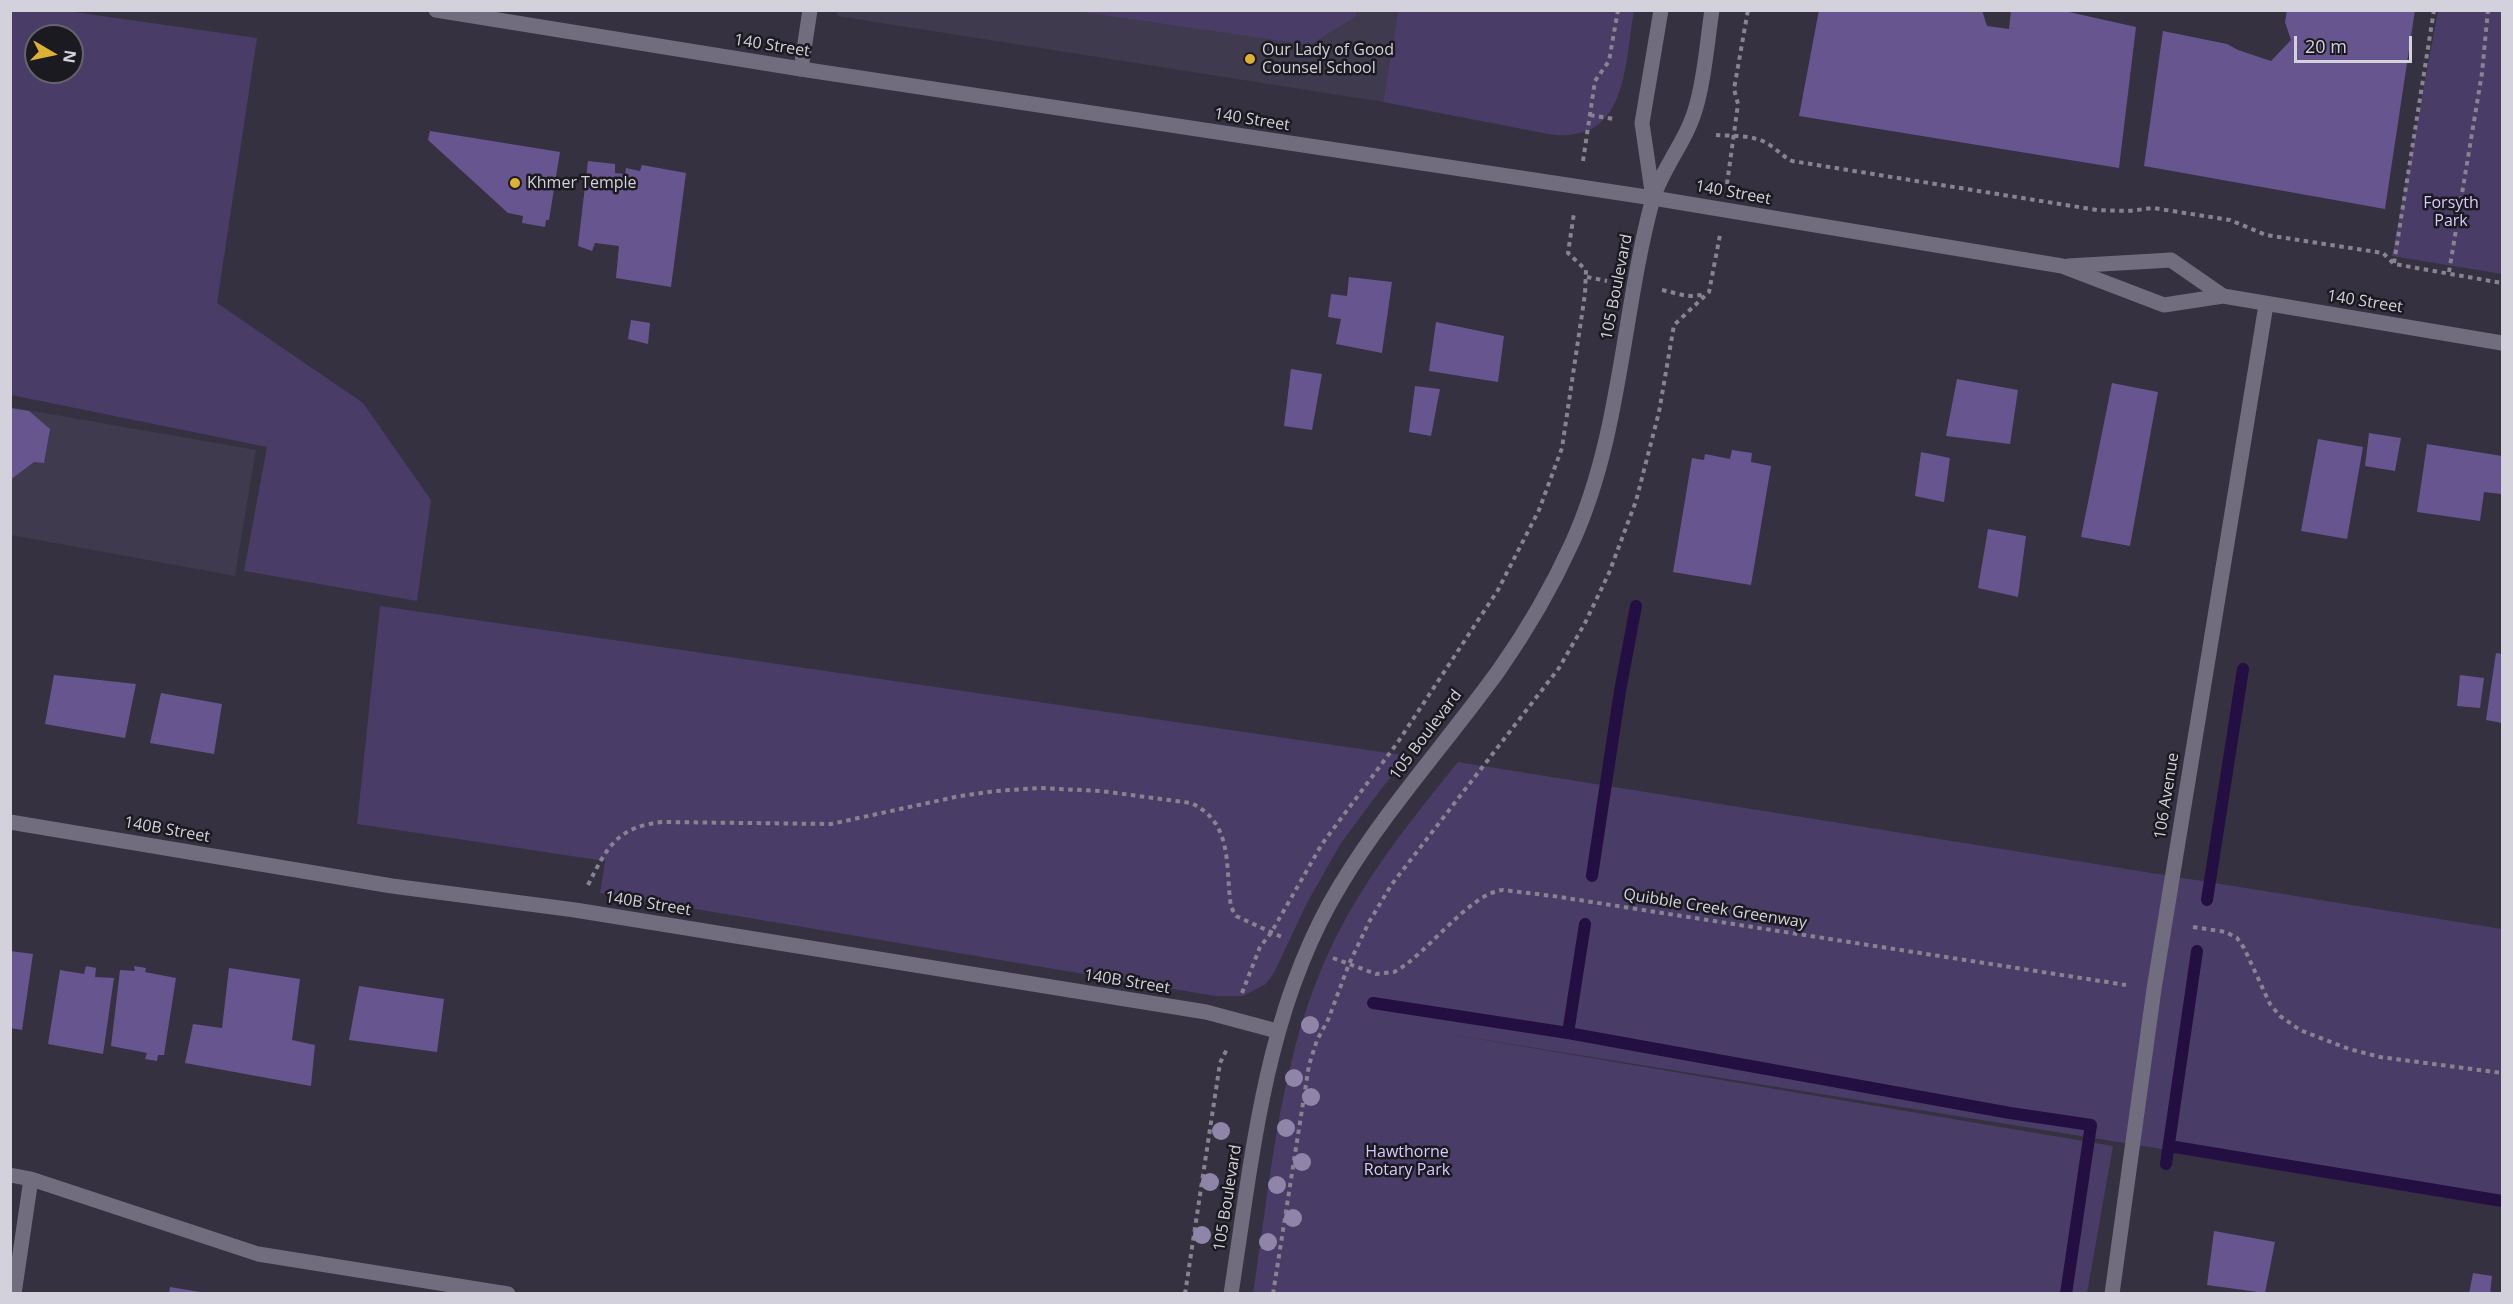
<!DOCTYPE html>
<style>
body{margin:0}
#map{position:relative;width:2513px;height:1304px;overflow:hidden;background:#353140;font-family:"Open Sans",sans-serif}
canvas{display:block}
.frame{position:absolute;inset:0;border:12px solid #d3d1db;pointer-events:none}
.north{position:absolute;left:24px;top:24px;width:60px;height:60px;box-sizing:border-box;background:#1c1a21;border:2px solid #65636b;border-radius:50%;rotate:99deg;font-size:16px;font-weight:700;line-height:24px;text-align:center;color:#d3d1db}
.north::after{content:'';display:block;margin:auto;width:21px;height:27px;background:#deb133;clip-path:polygon(50% 0,100% 100%,50% 72%,0 100%)}
.scale{position:absolute;left:2294px;top:36px;width:118px;height:27px;box-sizing:border-box;border:3px solid #d3d1db;border-top:0;padding-left:8px;font-size:18px;line-height:21px;white-space:nowrap;color:#d3d1db;-webkit-text-stroke:4px #1c1a21;paint-order:stroke}
</style>
<div id="map">
<canvas width="2513" height="1304"></canvas>
<div class="frame"></div>
<div class="north">N</div>
<div class="scale">20 m</div>
</div>
<script>
const context = document.querySelector('canvas').getContext('2d');
context.lineJoin = 'round';
function fillPath(path, color) { context.fillStyle = color; context.fill(path, 'evenodd'); }
function strokePath(path, color, width, dash) { context.strokeStyle = color; context.lineWidth = width; context.lineCap = dash ? 'butt' : 'round'; context.setLineDash(dash || []); context.stroke(path); }
function label(font, color, halo, rows, align = 'center') {
  context.font = font + ' "Open Sans",sans-serif'; context.lineWidth = 5; context.setLineDash([]); context.textBaseline = 'middle'; context.strokeStyle = halo; context.fillStyle = color; for (const [text, x, y, turn = 0] of rows) {
    context.save(); context.translate(x, y); context.rotate((+turn || 0) * Math.PI / 180); context.textAlign = isNaN(turn) ? turn : align; if (halo) context.strokeText(text, 0, 0); context.fillText(text, 0, 0); context.restore();
  }
}
fillPath(new Path2D(`
 M838 10 1398 11 1383 102 837 16Z
 M10 407 256 450 235 576 11 535Z`), '#3f3a4e');
fillPath(new Path2D(`
 M10 11H67L257 38 217 303 363 403 431 500 417 601 244 571 267 447 11 395ZM36 36H72V72H36Z
 M1075 11H1357L1356 16 1310 45Z
 M1398 11H1634C1624 66 1628 146 1548 134L1383 102Z
 M2438 11H2502V274L2392 256Z
 M380 606 1409 756 1382 788 1341 843 1307 903 1274 973 1266 984 1243 996H1215L600 893 605 861 357 824Z
 M1458 762 2502 929V1204L1449 1034 2113 1146 2087 1293 1253 1294C1271 1176 1280 1053 1332 945 1365 877 1411 820 1458 762Z`), '#493c66');
strokePath(new Path2D(`
 M1592 876 1620 691 1636 606
 M2207 900 2243 669
 M1373 1003 1568 1033 2010 1113 2091 1125 2066 1294
 M1568 1033 1585 924
 M2169 1146 2502 1201
 M2166 1164 2197 951`), '#240f42', 12);
fillPath(new Path2D(`
 M1819 10H1982L1987 26 2009 29 2011 10H2060L2136 27 2119 168 1799 116Z
 M2287 10H2415L2385 209 2144 166 2163 31 2227 44 2238 50 2271 61 2291 40 2285 22Z
 M430 131 560 152 549 220H546L545 227 522 223 523 216 508 213 428 140Z
 M588 161 615 164V173L625 174 626 168 640 171 642 165 686 173 671 287 616 278 619 246 595 243 592 251 578 246Z
 M1349 277 1392 282 1382 353 1336 344 1341 319 1328 317 1331 294 1347 296Z
 M631 320 650 323 648 344 628 339Z
 M1436 322 1504 336 1498 382 1429 371Z
 M1291 369 1322 374 1312 430 1284 426Z
 M1957 379 2018 390 2010 444 1946 436Z
 M2112 383 2158 392 2130 546 2081 537Z
 M1415 386 1440 389 1431 436 1409 432Z
 M10 408 29 411 50 429 44 463 34 462 10 480Z
 M2369 433 2401 438 2395 471 2365 466Z
 M2318 439 2363 447 2347 539 2301 531Z
 M2427 444 2502 456 2501 494 2484 492 2480 521 2417 512Z
 M1732 450 1752 453 1751 462 1771 466 1751 585 1673 572 1692 458 1704 460 1705 454 1730 459Z
 M1921 452 1950 458 1944 502 1915 496Z
 M1988 529 2026 536 2018 597 1978 588Z
 M2496 653 2502 654V723L2486 720Z
 M54 675 136 684 125 738 45 724Z
 M2460 675 2484 678 2480 708 2457 706Z
 M161 693 222 704 214 754 150 743Z
 M10 951 33 954 22 1030 10 1028Z
 M86 966 96 968 95 977 114 978 103 1054 48 1044 60 970 84 974Z
 M134 966 146 968 145 972 176 978 164 1055H158L157 1061 145 1059 147 1053 111 1046 120 970 135 971Z
 M229 968 300 979 292 1040 315 1045 311 1086 185 1063 193 1024 222 1028Z
 M359 986 444 999 437 1052 349 1040Z
 M2214 1231 2275 1242 2265 1293 2207 1285Z
 M2473 1273 2492 1276 2490 1294H2469Z
 M170 1287 200 1292V1294H169Z`), '#67558f');
strokePath(new Path2D(`
 M1590 115 1614 119
 M1716 135C1732 136 1755 135 1768 144 1777 149 1782 156 1792 161L2097 210 2128 211 2153 208 2230 220 2266 235 2383 253 2394 264 2502 283
 M1583 161 1595 81 1609 61 1618 10
 M1727 184 1738 104 1734 89 1748 10
 M2394 263 2434 10
 M2449 272 2482 73 2488 10
 M1587 277 1607 281
 M1662 290C1678 293 1690 300 1706 293
 M588 885C607 847 617 827 662 822L831 824 960 796 996 791 1039 788 1101 791 1191 803C1234 823 1225 867 1231 907L1236 916 1284 938
 M2193 927 2226 932 2237 938 2244 948 2270 1004 2280 1016 2300 1030 2349 1049 2380 1057 2502 1073
 M1333 958 1376 974 1394 972C1426 956 1469 893 1503 890L1553 896 2126 985
 M1242 993 1260 947 1271 933 1322 844 1398 742 1498 590 1539 510 1562 448 1585 294 1586 270 1568 253 1574 213
 M1185 1294 1220 1063 1228 1047
 M1273 1294 1309 1065 1317 1040 1328 1020 1349 964 1369 922 1392 884 1559 668 1585 623 1609 573 1636 501 1659 412 1674 325 1709 292 1720 235`), '#878490', 4, [4.5, 4.5]);
strokePath(new Path2D(`
 M801 69 810 10
 M10 1175 31 1179 14 1294
 M31 1179 258 1254 508 1294`), '#716d7e', 15);
strokePath(new Path2D(`
 M10 822 392 886 575 910 1206 1012 1277 1031
 M2112 1294 2154 989 2266 305`), '#716d7e', 15);
strokePath(new Path2D(`
 M1653 198 1642 123 1661 10
 M1231 1294C1253 1153 1265 1008 1341 884 1387 808 1447 742 1499 670 1527 630 1552 587 1572 543 1621 436 1622 314 1652 202 1661 169 1687 141 1696 107 1705 77 1707 42 1712 10`), '#716d7e', 15);
strokePath(new Path2D(`
 M436 10 801 69 1653 198 2062 266 2164 305 2223 296 2502 343
 M2068 266 2171 260 2223 296`), '#716d7e', 15);
context.fillStyle = '#8e85a8';
for (const [x, y] of [
 [1310,1025],
 [1294,1078],
 [1311,1097],
 [1286,1128],
 [1221,1131],
 [1302,1162],
 [1210,1182],
 [1277,1185],
 [1293,1218],
 [1202,1235],
 [1268,1242]
]) { context.beginPath(); context.arc(x, y, 9, 0, 2 * Math.PI); context.fill(); }
for (const [x, y, r, color] of [
 [1250,59,6,"#deb133"],
 [515,183,6,"#deb133"]
]) { const dot = new Path2D(); dot.arc(x, y, r, 0, 2 * Math.PI); context.fillStyle = color; context.fill(dot); strokePath(dot, '#1c1a21', 2); }
label('16px', '#d3d1db', '#1c1a21', [
 ["140 Street",772,46,9],
 ["140 Street",1252,120,9],
 ["140 Street",1733,193,10],
 ["105 Boulevard",1617,287,-79],
 ["140 Street",2365,302,9],
 ["105 Boulevard",1426,735,-53],
 ["106 Avenue",2167,796,-81],
 ["140B Street",167,830,10],
 ["140B Street",648,904,9],
 ["Quibble Creek Greenway",1715,909,9],
 ["140B Street",1127,982,9],
 ["105 Boulevard",1228,1198,-81]
]);
label('16px', '#d3d1db', '#1c1a21', [
 ["Our Lady of Good",1262,50],
 ["Counsel School",1262,68],
 ["Khmer Temple",527,183]
], 'left');
label('16px', '#d7c9fd', '#1c1a21', [
 ["Forsyth",2451,203],
 ["Park",2451,221],
 ["Hawthorne",1407,1152],
 ["Rotary Park",1407,1170]
]);
</script>
